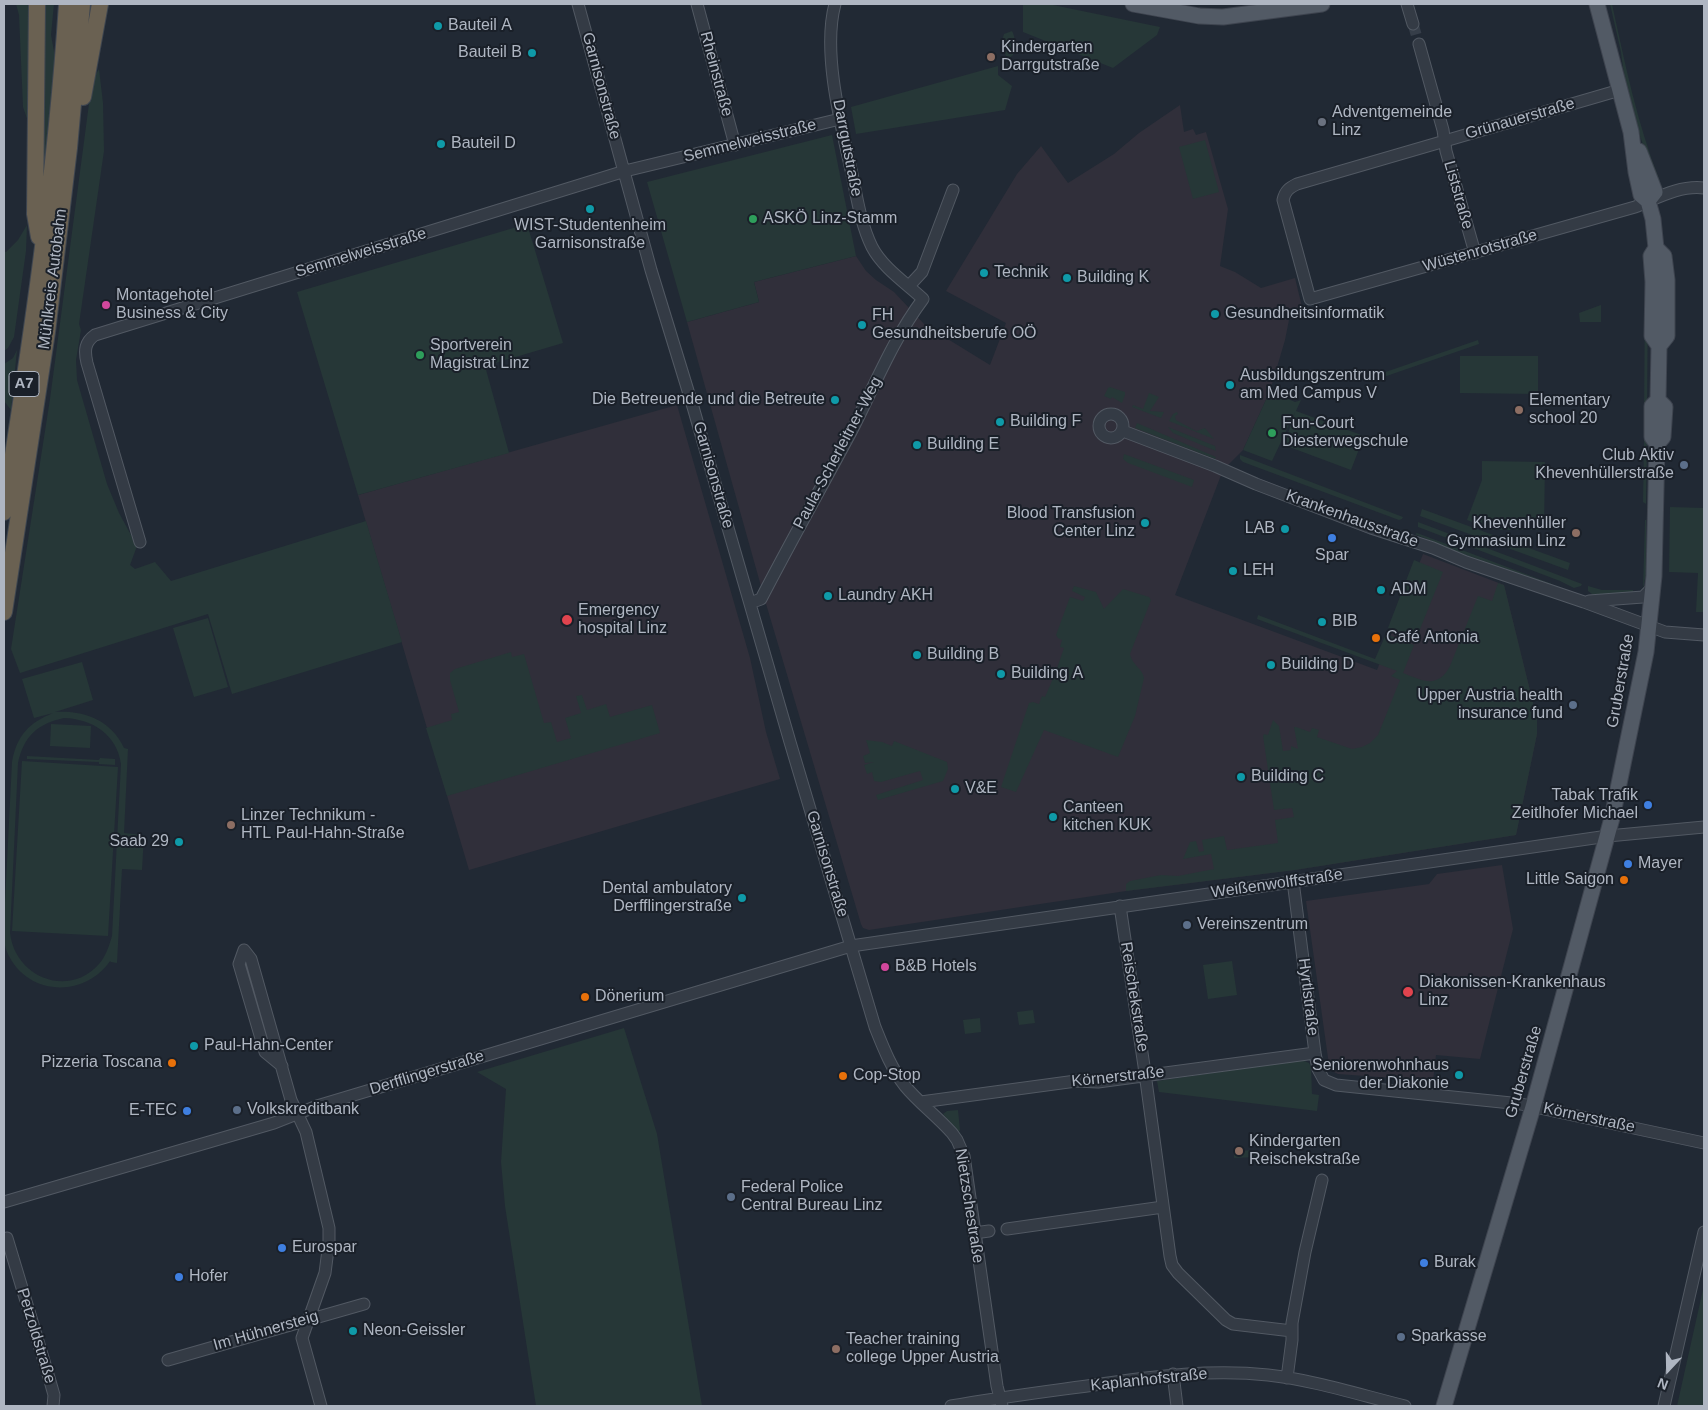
<!DOCTYPE html>
<meta charset="utf-8">
<style>
body{margin:0}
#map{position:relative;width:1708px;height:1410px;overflow:hidden;background:#212934;font-family:Arial,sans-serif}
canvas{display:block}
.frame{position:absolute;inset:0;border:5px solid #afb6c2;pointer-events:none}
.north{position:absolute;left:1643px;top:1345px;width:50px;height:50px;-webkit-text-stroke:4px #1a2029;paint-order:stroke;rotate:201deg;font-size:14px;font-weight:700;line-height:20px;text-align:center;color:#afb6c2}
.north::after{content:'';display:block;margin:auto;width:18px;height:22px;background:#afb6c2;clip-path:polygon(50% 0,100% 100%,50% 72%,0 100%)}
</style>
<div id="map">
<canvas width="1708" height="1410"></canvas>
<div class="frame"></div>
<div class="north">N</div>
</div>
<script>
const context = document.querySelector('canvas').getContext('2d');
context.lineJoin = 'round';
function fillPath(path, color) { context.fillStyle = color; context.fill(path, 'evenodd'); }
function strokePath(path, color, width, dash) { context.strokeStyle = color; context.lineWidth = width; context.lineCap = dash ? 'butt' : 'round'; context.setLineDash(dash || []); context.stroke(path); }
function label(font, color, halo, rows, align = 'center') {
  context.font = font + ' Arial,sans-serif'; context.lineWidth = 4; context.setLineDash([]); context.textBaseline = 'middle'; context.strokeStyle = halo; context.fillStyle = color; for (const [text, x, y, turn = 0] of rows) {
    context.save(); context.translate(x, y); context.rotate((+turn || 0) * Math.PI / 180); context.textAlign = isNaN(turn) ? turn : align; if (halo) context.strokeText(text, 0, 0); context.fillText(text, 0, 0); context.restore();
  }
}
fillPath(new Path2D(`
 M1180 105 1184 132 1193 129 1196 135 1206 132 1228 209 1220 266 1235 272 1261 288 1295 278 1303 311 1290 315 1285 340 1270 391 1243 450 1223 470 1175 595 1377 670 1423 554 1504 585 1537 719V734L1516 835 1295 870 1126 891 869 930 863 928 861 924 764 597 687 322 759 302 754 282 856 256 866 271 876 280 894 292 925 325 990 365 1006 323 946 291 1017 174 1041 146 1068 183 1114 154 1139 133Z
 M677 405 750 658 766 732 780 779 469 870 358 495Z
 M1502 865 1513 929 1480 1059 1436 1055 1433 1081 1338 1074 1334 1072 1329 1065 1306 901 1429 884 1437 874Z`), '#302f3a');
fillPath(new Path2D(`
 M16 4H30L31 130 23 107 19 15Z
 M43 4H54L51 35 57 68 45 185H42Z
 M1023 4H1048L1160 27 1157 35 1113 68 1023 32Z
 M1610 4H1612C1625 63 1637 124 1660 181L1656 182 1639 133 1625 83 1621 52Z
 M1012 31C1016 38 1015 47 1013 55L1008 59C1004 55 1001 40 1004 34Z
 M998 66V75L1012 86 1005 110 856 134 851 107Z
 M99 69 103 103 104 151 79 324 81 330 76 360 77 380 107 484 119 513 137 546 130 565 135 569 155 562 171 581 366 521 402 642 232 694 208 614 20 673 11 649 50 399 92 81Z
 M832 135 856 256 754 282 759 302 687 322 647 182Z
 M1205 140 1219 192 1193 199 1179 147Z
 M527 224 563 343 485 366 509 453 358 495 297 292Z
 M27 225 26 251 14 337 8 348 4 351V251L6 252 18 240Z
 M1645 292H1648L1647 415H1644Z
 M1601 305V322H1580L1579 313Z
 M1478 340 1479 344 1375 380 1374 376Z
 M17 350 11 410 4 401V364L13 358Z
 M1460 356H1538V394L1460 393Z
 M1110 387 1125 392V395L1122 403 1112 397 1111 399 1104 396 1108 388Z
 M1270 391 1295 402 1301 400 1296 411 1364 436 1351 470 1284 445 1295 412 1272 461 1243 450Z
 M1149 393 1159 397 1150 411 1164 412 1161 418 1132 407 1133 405 1143 409Z
 M1177 412 1178 414 1175 416 1176 420 1196 431 1205 428 1214 439 1169 421 1173 414Z
 M1137 423 1216 457 1215 459 1135 428Z
 M1168 427 1215 446 1216 451 1173 433Z
 M1644 440H1647L1646 504 1643 502Z
 M1124 454 1194 480 1192 487 1128 463 1123 459Z
 M1240 455 1403 517 1402 519 1399 520 1243 462 1240 459Z
 M1482 461 1545 462 1544 530H1493L1467 520 1482 480Z
 M1670 507 1704 508V612H1696L1698 573 1669 572Z
 M1422 509 1570 563 1568 570 1420 516Z
 M1645 520H1646V574L1643 589Z
 M1418 522 1582 584 1581 586 1574 588 1560 581 1418 527Z
 M1417 533 1552 584 1553 585 1460 553 1417 535 1415 534Z
 M1414 560 1443 572 1416 639 1388 628Z
 M1498 583 1504 585 1537 719V734L1516 835 1295 870 1126 891V884L1130 881 1161 875 1178 876 1214 869 1211 854 1183 859 1190 842 1196 841 1199 852 1204 851 1202 840 1224 836 1227 850 1278 843 1275 820 1294 817 1292 808 1274 810 1263 736 1264 734 1268 735 1273 720 1279 726 1283 751 1291 750V746L1298 749 1294 727H1296L1310 732 1312 728 1319 730 1317 737 1352 749 1362 747 1370 743 1378 735 1400 680 1391 676 1397 671 1257 619 1258 615 1375 659 1386 634 1414 645 1403 673C1423 681 1438 689 1450 666L1478 596 1492 601Z
 M1074 586 1096 592 1104 609 1123 589 1149 597 1151 600 1130 654C1132 665 1142 668 1144 678L1135 716 1118 757 1044 730 1016 792 1001 787 1029 703 1033 702 1039 704 1042 696 1045 697 1054 676 1067 681 1069 676 1056 671 1064 648 1060 647 1062 640 1058 638 1056 635 1070 597 1083 601 1085 597 1072 591Z
 M1588 586 1602 590H1633L1634 594H1592L1588 591Z
 M208 618 228 687 194 697 173 628Z
 M511 652 512 657 524 654 544 723 551 722 557 742 571 738 565 718 581 713 576 696 582 695 587 710 606 704 610 717 652 705 660 733 447 796 426 728 452 720 451 714 459 712 450 680V673L455 669Z
 M82 662 93 700 55 712C84 710 111 720 124 748L128 749 124 833 144 835 142 870 122 869 117 963 111 962 110 961C84 999 26 996 7 952 3 942 4 932 4 922L12 762C17 735 29 723 53 713L34 718 22 679ZM64 718C93 719 117 735 121 764L112 936C109 946 106 956 99 964 68 999 15 977 10 933L18 763C24 736 37 724 64 718Z
 M51 724 91 726 90 748 50 746Z
 M866 740 882 742 892 746 894 741 947 762 948 769 943 781 878 800 876 795 923 780 920 771 881 782 874 781 872 772 867 774 864 765 874 762 865 763 863 756 870 753Z
 M27 756 99 760 100 758 115 759V765L99 764V762L27 759Z
 M22 761 118 767 108 936 12 931Z
 M1232 961 1237 995 1208 999 1203 965Z
 M1033 1010 1035 1023 1019 1025 1017 1012Z
 M980 1018 981 1032 965 1034 963 1020Z
 M624 1028 657 1134 702 1406H536L505 1206 501 1162 506 1089 477 1072Z
 M1302 1060 1309 1063 1311 1067 1312 1094 1319 1095 1317 1111 1159 1092 1157 1081Z
 M958 1110 960 1130 959 1132 943 1114 947 1111Z
 M1256 1150 1257 1157 1234 1158V1151Z
 M1704 1285V1406H1677Z`), '#263737');
strokePath(new Path2D(`
 M1413 24 1419 44`), '#363e49', 11, [11, 5.5]);
const minor = new Path2D(`
 M578 4 651 270 693 407 790 742 875 1027C883 1047 891 1068 905 1086 919 1103 937 1116 952 1133L957 1140 964 1156 997 1386 1002 1406
 M697 4 735 145
 M1407 4 1413 24
 M1419 44 1443 130 1446 151 1475 253
 M1620 90 1297 184C1289 188 1285 191 1283 200L1310 299 1635 207C1657 198 1680 185 1704 188
 M909 286 922 272 953 190
 M1099 426a12 12 0 1 1 24 0a12 12 0 1 1-24 0Z
 M1123 431 1215 466 1256 484 1371 528 1433 548 1466 562 1584 602 1665 632 1704 635
 M140 542 87 363C84 350 85 342 95 335L625 171 840 119
 M1589 601 1643 597 1652 588
 M750 603 761 599C790 543 821 488 851 432 874 387 893 339 923 299 906 283 883 268 872 247 861 225 857 198 852 174 841 125 822 52 835 4
 M1293 881 1315 1053 1318 1069 1324 1080 1336 1085 1521 1104 1704 1143
 M1120 906 1144 1066 1170 1256 1172 1265 1178 1273 1226 1320 1233 1324 1292 1331
 M244 950 251 959 291 1100 306 1132 329 1228V1242L325 1273 302 1338 321 1406
 M244 950 239 964 265 1052 282 1066
 M921 1102 1076 1081 1098 1082 1315 1053
 M4 1202 274 1123 317 1106 851 946 1608 836 1704 827
 M1007 1229 1163 1207
 M974 1233 989 1231
 M7 1238 50 1381 54 1395 53 1406
 M168 1360 364 1304
 M1173 1374 1177 1406
 M1287 1378 1292 1340V1323L1305 1252 1322 1180
 M951 1406C1001 1397 1051 1391 1101 1384 1157 1376 1212 1369 1268 1375 1314 1380 1360 1395 1405 1406
 M1664 1406 1704 1232`);
const major = new Path2D(`
 M1133 4 1199 16 1223 17 1322 4
 M1597 4 1631 132 1636 172 1641 195 1648 201 1653 219 1656 248 1651 256 1653 282 1652 336 1659 346
 M1639 151 1655 192 1648 201
 M1657 444 1663 437 1665 407 1658 400
 M1444 1406 1533 1107 1612 818 1646 652 1654 576 1657 444 1652 437V406L1658 400 1659 346 1667 336V280L1664 256 1656 248`);
const highway = new Path2D(`
 M37 4 35 214 39 237
 M83 97 100 4
 M4 512C31 343 56 174 67 4
 M4 612 47 332 69 148 82 4`);
strokePath(minor, '#525963', 13);
strokePath(major, '#3e444f', 17);
strokePath(highway, '#3f4650', 18);
strokePath(minor, '#343b45', 11);
strokePath(major, '#525a65', 15);
strokePath(highway, '#6a6152', 16);
for (const [x, y, r, color] of [
 [438,26,5,"#0f9aa8"],
 [532,53,5,"#0f9aa8"],
 [991,57,5,"#8d6e63"],
 [1322,122,5,"#6b7280"],
 [441,144,5,"#0f9aa8"],
 [590,209,5,"#0f9aa8"],
 [753,219,5,"#2e9e5b"],
 [984,273,5,"#0f9aa8"],
 [1067,278,5,"#0f9aa8"],
 [106,305,5,"#d1479c"],
 [1215,314,5,"#0f9aa8"],
 [862,325,5,"#0f9aa8"],
 [420,355,5,"#2e9e5b"],
 [1230,385,5,"#0f9aa8"],
 [835,400,5,"#0f9aa8"],
 [1519,410,5,"#8d6e63"],
 [1000,422,5,"#0f9aa8"],
 [1272,433,5,"#2e9e5b"],
 [917,445,5,"#0f9aa8"],
 [1684,465,5,"#5c6f8a"],
 [1145,523,5,"#0f9aa8"],
 [1285,529,5,"#0f9aa8"],
 [1576,533,5,"#8d6e63"],
 [1332,538,5,"#3f7fe0"],
 [1233,571,5,"#0f9aa8"],
 [1381,590,5,"#0f9aa8"],
 [828,596,5,"#0f9aa8"],
 [567,620,6,"#e0444e"],
 [1322,622,5,"#0f9aa8"],
 [1376,638,5,"#e8710a"],
 [917,655,5,"#0f9aa8"],
 [1271,665,5,"#0f9aa8"],
 [1001,674,5,"#0f9aa8"],
 [1573,705,5,"#5c6f8a"],
 [1241,777,5,"#0f9aa8"],
 [955,789,5,"#0f9aa8"],
 [1648,805,5,"#3f7fe0"],
 [1053,817,5,"#0f9aa8"],
 [231,825,5,"#8d6e63"],
 [179,842,5,"#0f9aa8"],
 [1628,864,5,"#3f7fe0"],
 [1624,880,5,"#e8710a"],
 [742,898,5,"#0f9aa8"],
 [1187,925,5,"#5c6f8a"],
 [885,967,5,"#d1479c"],
 [1408,992,6,"#e0444e"],
 [585,997,5,"#e8710a"],
 [194,1046,5,"#0f9aa8"],
 [172,1063,5,"#e8710a"],
 [1459,1075,5,"#0f9aa8"],
 [843,1076,5,"#e8710a"],
 [237,1110,5,"#5c6f8a"],
 [187,1111,5,"#3f7fe0"],
 [1239,1151,5,"#8d6e63"],
 [731,1197,5,"#5c6f8a"],
 [282,1248,5,"#3f7fe0"],
 [1424,1263,5,"#3f7fe0"],
 [179,1277,5,"#3f7fe0"],
 [353,1331,5,"#0f9aa8"],
 [1401,1337,5,"#5c6f8a"],
 [836,1349,5,"#8d6e63"]
]) { const dot = new Path2D(); dot.arc(x, y, r, 0, 2 * Math.PI); context.fillStyle = color; context.fill(dot); strokePath(dot, '#1a2029', 2); }
for (const [x, y, w] of [
 [24,384,30]
]) { const box = new Path2D(); box.roundRect(x - w / 2, y - 12.5, w, 25, 4); context.fillStyle = '#1a2029'; context.fill(box); strokePath(box, '#afb6c2', 1); }
label('bold 15px', '#afb6c2', null, [
 ["A7",24,384]
]);
label('16px', '#afb6c2', '#1a2029', [
 ["Bauteil A",448,26],
 ["Kindergarten",1001,48],
 ["Darrgutstraße",1001,66],
 ["Bauteil B",522,53,"right"],
 ["Adventgemeinde",1332,113],
 ["Linz",1332,131],
 ["Bauteil D",451,144],
 ["ASKÖ Linz-Stamm",763,219],
 ["WIST-Studentenheim",590,226,"center"],
 ["Garnisonstraße",590,244,"center"],
 ["Technik",994,273],
 ["Building K",1077,278],
 ["Montagehotel",116,296],
 ["Business & City",116,314],
 ["Gesundheitsinformatik",1225,314],
 ["FH",872,316],
 ["Gesundheitsberufe OÖ",872,334],
 ["Sportverein",430,346],
 ["Magistrat Linz",430,364],
 ["Ausbildungszentrum",1240,376],
 ["am Med Campus V",1240,394],
 ["Die Betreuende und die Betreute",825,400,"right"],
 ["Elementary",1529,401],
 ["school 20",1529,419],
 ["Building F",1010,422],
 ["Fun-Court",1282,424],
 ["Diesterwegschule",1282,442],
 ["Building E",927,445],
 ["Club Aktiv",1674,456,"right"],
 ["Khevenhüllerstraße",1674,474,"right"],
 ["Blood Transfusion",1135,514,"right"],
 ["Center Linz",1135,532,"right"],
 ["Khevenhüller",1566,524,"right"],
 ["Gymnasium Linz",1566,542,"right"],
 ["LAB",1275,529,"right"],
 ["Spar",1332,556,"center"],
 ["LEH",1243,571],
 ["ADM",1391,590],
 ["Laundry AKH",838,596],
 ["Emergency",578,611],
 ["hospital Linz",578,629],
 ["BIB",1332,622],
 ["Café Antonia",1386,638],
 ["Building B",927,655],
 ["Building D",1281,665],
 ["Building A",1011,674],
 ["Upper Austria health",1563,696,"right"],
 ["insurance fund",1563,714,"right"],
 ["Building C",1251,777],
 ["V&E",965,789],
 ["Tabak Trafik",1638,796,"right"],
 ["Zeitlhofer Michael",1638,814,"right"],
 ["Canteen",1063,808],
 ["kitchen KUK",1063,826],
 ["Linzer Technikum -",241,816],
 ["HTL Paul-Hahn-Straße",241,834],
 ["Saab 29",169,842,"right"],
 ["Mayer",1638,864],
 ["Little Saigon",1614,880,"right"],
 ["Dental ambulatory",732,889,"right"],
 ["Derfflingerstraße",732,907,"right"],
 ["Vereinszentrum",1197,925],
 ["B&B Hotels",895,967],
 ["Diakonissen-Krankenhaus",1419,983],
 ["Linz",1419,1001],
 ["Dönerium",595,997],
 ["Paul-Hahn-Center",204,1046],
 ["Pizzeria Toscana",162,1063,"right"],
 ["Seniorenwohnhaus",1449,1066,"right"],
 ["der Diakonie",1449,1084,"right"],
 ["Cop-Stop",853,1076],
 ["Volkskreditbank",247,1110],
 ["E-TEC",177,1111,"right"],
 ["Kindergarten",1249,1142],
 ["Reischekstraße",1249,1160],
 ["Federal Police",741,1188],
 ["Central Bureau Linz",741,1206],
 ["Eurospar",292,1248],
 ["Burak",1434,1263],
 ["Hofer",189,1277],
 ["Neon-Geissler",363,1331],
 ["Sparkasse",1411,1337],
 ["Teacher training",846,1340],
 ["college Upper Austria",846,1358]
], 'left');
label('16px', '#afb6c2', '#1a2029', [
 ["Rheinstraße",716,74,75],
 ["Garnisonstraße",601,86,75],
 ["Grünauerstraße",1520,119,-16],
 ["Semmelweisstraße",750,141,-14],
 ["Darrgutstraße",847,148,79],
 ["Liststraße",1458,195,74],
 ["Wüstenrotstraße",1480,251,-16],
 ["Semmelweisstraße",361,253,-17],
 ["Mühlkreis Autobahn",53,279,-83],
 ["Paula-Scherleitner-Weg",838,453,-62],
 ["Garnisonstraße",713,475,74],
 ["Krankenhausstraße",1352,519,20],
 ["Gruberstraße",1621,681,-80],
 ["Garnisonstraße",827,864,73],
 ["Weißenwolffstraße",1277,884,-8],
 ["Reischekstraße",1134,997,81],
 ["Hyrtlstraße",1308,997,83],
 ["Gruberstraße",1524,1072,-74],
 ["Derfflingerstraße",427,1073,-17],
 ["Körnerstraße",1118,1077,-6],
 ["Körnerstraße",1589,1118,12],
 ["Nietzschestraße",969,1206,81],
 ["Im Hühnersteig",266,1331,-16],
 ["Petzoldstraße",36,1336,73],
 ["Kaplanhofstraße",1149,1380,-6]
]);
</script>
